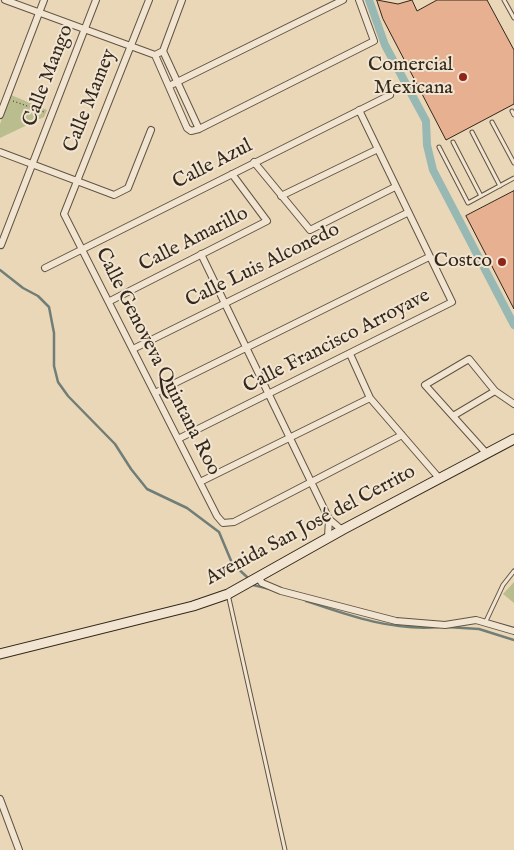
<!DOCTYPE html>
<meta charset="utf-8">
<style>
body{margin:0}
canvas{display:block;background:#ead7b8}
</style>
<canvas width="514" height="850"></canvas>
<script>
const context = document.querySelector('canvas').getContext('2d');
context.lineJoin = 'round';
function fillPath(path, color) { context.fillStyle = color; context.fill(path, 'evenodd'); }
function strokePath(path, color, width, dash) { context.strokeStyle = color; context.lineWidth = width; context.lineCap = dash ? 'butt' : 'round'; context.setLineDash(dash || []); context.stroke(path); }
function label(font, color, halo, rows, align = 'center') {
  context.font = font + ' "IM FELL English",serif'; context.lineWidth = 4; context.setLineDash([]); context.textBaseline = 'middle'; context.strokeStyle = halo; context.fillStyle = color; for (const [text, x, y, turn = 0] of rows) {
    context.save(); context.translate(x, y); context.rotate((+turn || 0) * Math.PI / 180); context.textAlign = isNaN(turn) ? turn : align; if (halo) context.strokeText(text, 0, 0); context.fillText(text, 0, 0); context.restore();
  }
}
fillPath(new Path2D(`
 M11 95 47 110 44 117 0 138V124Z
 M514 582V603L503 594Z`), '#babd8d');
strokePath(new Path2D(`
 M0 270 23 288 38 296 49 307 54 333V366L58 382 68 396 115 444 131 469 147 489 187 508 219 532 232 563 247 577
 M253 585 270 589
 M306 601C350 616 392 631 439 627
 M447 627 479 629 514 640`), '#707e77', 2.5);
strokePath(new Path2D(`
 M369 0 385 45 426 121 427 145 433 170 514 325`), '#98b8b4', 8);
const building = new Path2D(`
 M377 0 398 4 412 0 417 11 437 0H487L514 50V104L446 140 383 19Z
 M514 191V309L466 216Z`);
fillPath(building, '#e6b091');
strokePath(building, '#34281c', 1);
const lane = new Path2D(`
 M504 0 514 18
 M512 111 514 115
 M492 122 514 163
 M472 132 500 186
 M453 142 481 196
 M439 147 468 203 514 178
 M228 594 285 850
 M486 621 503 585 514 571`);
const street = new Path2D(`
 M5 0 155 55 163 51
 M149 0 64 214 217 516 223 523 234 522 402 435
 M163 51 199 129
 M163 51 182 0
 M155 55 187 128 191 131 199 129 374 41 359 0
 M169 86 343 0
 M0 115 44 0
 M0 152 114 195 128 188 151 130
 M254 162 310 230 395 187
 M281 196 378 149
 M1 245 96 0
 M201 254 329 519 342 530
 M45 268 390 95
 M110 301 267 221 232 174
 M133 349 407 213
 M350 354 370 398 439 478
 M155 393 429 257
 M453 416 495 391
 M178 439 452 302 359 110
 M487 454 425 385 469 359 495 391 514 404
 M200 482 370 398
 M328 537 329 519
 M258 577 262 583 281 591 396 621 445 625 476 620 514 631
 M0 799 19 850`);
const secondary = new Path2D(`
 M0 654 193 606 228 594 342 530 514 439`);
strokePath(lane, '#625443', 5);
strokePath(street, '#625443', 8);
strokePath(secondary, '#34281c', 11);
strokePath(new Path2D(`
 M13 101 44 112`), '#34281c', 1, [1, 2.5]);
strokePath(lane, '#f1e5d1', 3);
strokePath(street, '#f1e5d1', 6);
strokePath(secondary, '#f1e5d1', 9);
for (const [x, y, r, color] of [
 [463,77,5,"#8f2418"],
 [502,262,5,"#8f2418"]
]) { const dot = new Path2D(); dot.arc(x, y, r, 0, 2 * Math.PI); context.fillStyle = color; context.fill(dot); strokePath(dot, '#f1e5d1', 2); }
label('20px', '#34281c', '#f1e5d1', [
 ["Comercial",453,66],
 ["Mexicana",453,89],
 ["Costco",492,262]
], 'right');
label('20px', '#34281c', '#f1e5d1', [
 ["Calle Mango",49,76,-69],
 ["Calle Mamey",91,101,-68],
 ["Calle Azul",213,165,-27],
 ["Calle Amarillo",194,240,-27],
 ["Calle Luis Alconedo",263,266,-26],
 ["Calle Francisco Arroyave",337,342,-27],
 ["Calle Genoveva Quintana Roo",157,362,63],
 ["Avenida San José del Cerrito",311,526,-28]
]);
</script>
